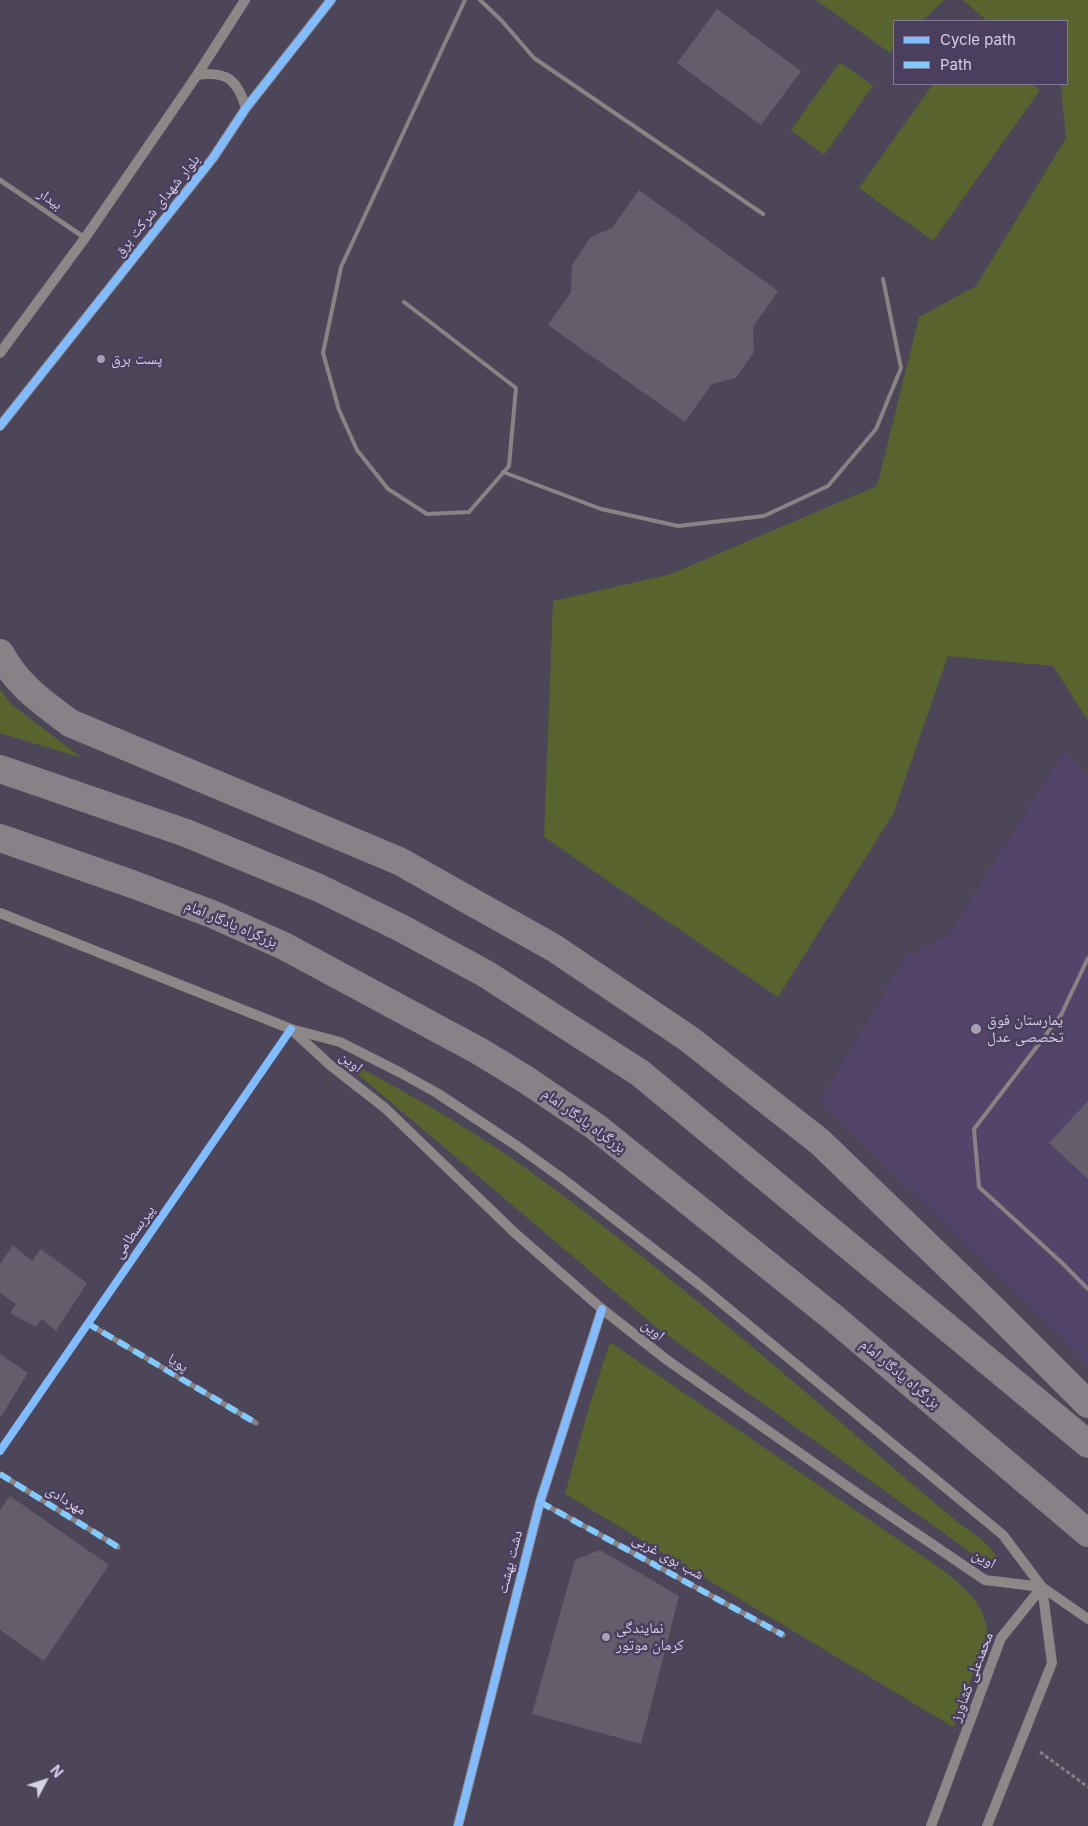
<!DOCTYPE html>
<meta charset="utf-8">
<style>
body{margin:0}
#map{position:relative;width:1088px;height:1826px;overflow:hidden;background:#4c4658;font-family:Inter,sans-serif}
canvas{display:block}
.legend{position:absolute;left:893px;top:20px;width:175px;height:65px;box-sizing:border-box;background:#4a3f5f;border:1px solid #827995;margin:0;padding:6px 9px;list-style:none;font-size:15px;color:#d7d1e5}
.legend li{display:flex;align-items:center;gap:10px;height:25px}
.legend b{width:25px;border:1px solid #827995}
.north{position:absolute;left:20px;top:1756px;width:50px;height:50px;-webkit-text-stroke:4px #4a3f5f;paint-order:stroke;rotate:50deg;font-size:14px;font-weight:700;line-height:20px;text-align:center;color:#d7d1e5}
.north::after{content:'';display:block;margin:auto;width:18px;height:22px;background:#d7d1e5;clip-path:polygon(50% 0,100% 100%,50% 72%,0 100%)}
</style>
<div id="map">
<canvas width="1088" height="1826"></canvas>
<ul class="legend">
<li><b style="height:6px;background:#80bcff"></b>Cycle path</li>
<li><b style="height:6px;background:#80caff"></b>Path</li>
</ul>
<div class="north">N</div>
</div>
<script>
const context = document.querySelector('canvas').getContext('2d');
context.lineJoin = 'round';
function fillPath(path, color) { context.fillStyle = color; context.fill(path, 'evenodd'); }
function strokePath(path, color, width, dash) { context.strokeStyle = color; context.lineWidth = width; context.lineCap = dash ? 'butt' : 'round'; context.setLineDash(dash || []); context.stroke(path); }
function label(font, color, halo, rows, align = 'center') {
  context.font = font + ' Inter,"Noto Naskh Arabic",sans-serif'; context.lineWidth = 5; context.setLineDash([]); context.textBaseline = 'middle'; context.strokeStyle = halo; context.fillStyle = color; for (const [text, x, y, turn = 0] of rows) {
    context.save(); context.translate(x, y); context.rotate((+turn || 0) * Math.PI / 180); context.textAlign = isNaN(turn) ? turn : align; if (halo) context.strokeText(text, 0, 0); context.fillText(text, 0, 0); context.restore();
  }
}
fillPath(new Path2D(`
 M1064 752 1088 776V1363L820 1102 906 957 949 935Z`), '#524569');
fillPath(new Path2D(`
 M816 0H944L922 21H894V48L890 53Z
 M963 0H1088V721L1053 666 948 656 893 814 778 997 544 837 553 601 671 574 877 486 919 317 976 286 1066 138 1061 86 1058 84H1067V21H987Z
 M840 62 873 86 824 155 791 130Z
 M933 84H1032L1040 90 933 241 859 188Z
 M0 689 11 704 82 758 0 733Z
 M334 1054C399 1088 460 1122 520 1164 656 1262 784 1373 911 1483 928 1497 945 1512 963 1526 974 1534 987 1542 995 1554 998 1558 997 1561 996 1566L991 1567 656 1327Z
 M610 1342 944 1571C968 1591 984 1603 988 1635L953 1727 565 1494 589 1407Z`), '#58632e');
fillPath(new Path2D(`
 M717 9 801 71 761 125 677 63Z
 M639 190 778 291 753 327 754 352 736 378 712 384 685 422 548 325 571 292 572 265 591 237 612 228Z
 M1088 1101V1179L1049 1143Z
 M13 1245 32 1261 41 1249 87 1283 56 1331 42 1319 36 1327 10 1313 16 1304 0 1293V1264Z
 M0 1354 28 1373 0 1418Z
 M10 1496 109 1565 44 1661 0 1630V1510Z
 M600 1550 679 1596 641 1744 532 1714 575 1560Z`), '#645d6b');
strokePath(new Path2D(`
 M1040 1752 1088 1787`), '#848083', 3, [4, 2.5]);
strokePath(new Path2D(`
 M480 0 502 21 534 58 763 214
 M404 302 516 388 509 466 469 512 427 514 388 489 357 450 339 410 323 353 341 267 465 0
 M503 472 601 509 678 526 764 516 828 486 876 429 901 368 883 279
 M1088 958 1061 1015 974 1129 979 1187 1061 1262 1088 1289`), '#898483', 4);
strokePath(new Path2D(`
 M0 180 85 238
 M87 1323 256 1423
 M0 1451 290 1029
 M0 1474 118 1547
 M540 1502 783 1635`), '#898483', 5);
strokePath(new Path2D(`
 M197 75C227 71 237 79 246 108
 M0 353 85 238 197 75 245 0
 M0 426 213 158 246 108 331 0
 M0 913 291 1029 340 1042 401 1073 437 1093 517 1146 563 1179 700 1285 1003 1535 1042 1587 1088 1619
 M292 1030 330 1065 385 1108 516 1234 602 1309 667 1360 864 1498 985 1580 1042 1587
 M458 1826 540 1502 602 1309
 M931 1826 1001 1638 1042 1587
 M987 1826 1052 1663 1042 1587`), '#8d8788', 10);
strokePath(new Path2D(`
 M0 653C18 686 41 701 70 723L399 861 554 948 689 1039 820 1142 989 1305 1088 1404
 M0 769 186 833 319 888 401 928 486 974 640 1073 1088 1444
 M0 838 132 884 212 914 284 946 479 1051 525 1079 596 1127 835 1319 1088 1533`), '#888288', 28);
strokePath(new Path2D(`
 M87 1323 256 1423
 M0 1474 118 1547
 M540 1502 783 1635`), '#80caff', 6, [12, 6]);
strokePath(new Path2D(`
 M0 426 213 158 246 108 331 0
 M0 1451 291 1029
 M458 1826 540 1502 602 1309`), '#80bcff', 8);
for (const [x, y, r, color] of [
 [101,359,5,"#a6a0b4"],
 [976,1029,6,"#a6a0b4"],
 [606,1637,5,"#a6a0b4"]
]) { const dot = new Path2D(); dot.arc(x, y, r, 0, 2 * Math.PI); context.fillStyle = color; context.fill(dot); strokePath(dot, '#4a3f5f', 2); }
label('15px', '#d7d1e5', '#4a3f5f', [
 ["بیدار",50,199,34],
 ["بلوار شهدای شرکت برق",157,206,-51],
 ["بزرگراه یادگار امام",231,924,23],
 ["اوین",351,1062,38],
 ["بزرگراه یادگار امام",584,1121,36],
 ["پیربسطامی",134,1232,-55],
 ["اوین",653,1330,38],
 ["پویا",178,1363,31],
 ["بزرگراه یادگار امام",900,1374,40],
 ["مهردادی",66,1500,32],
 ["شب بوی غربی",668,1557,29],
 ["اوین",984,1559,28],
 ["دشت بهشت",510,1562,-76],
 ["محمدعلی کشاورز",972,1677,-69]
]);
label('15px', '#d7d1e5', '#4a3f5f', [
 ["پست برق",111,359],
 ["یمارستان فوق",987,1020],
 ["تخصصی عدل",987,1037],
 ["نمایندگی",616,1628],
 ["کرمان موتور",616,1645]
], 'left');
</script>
